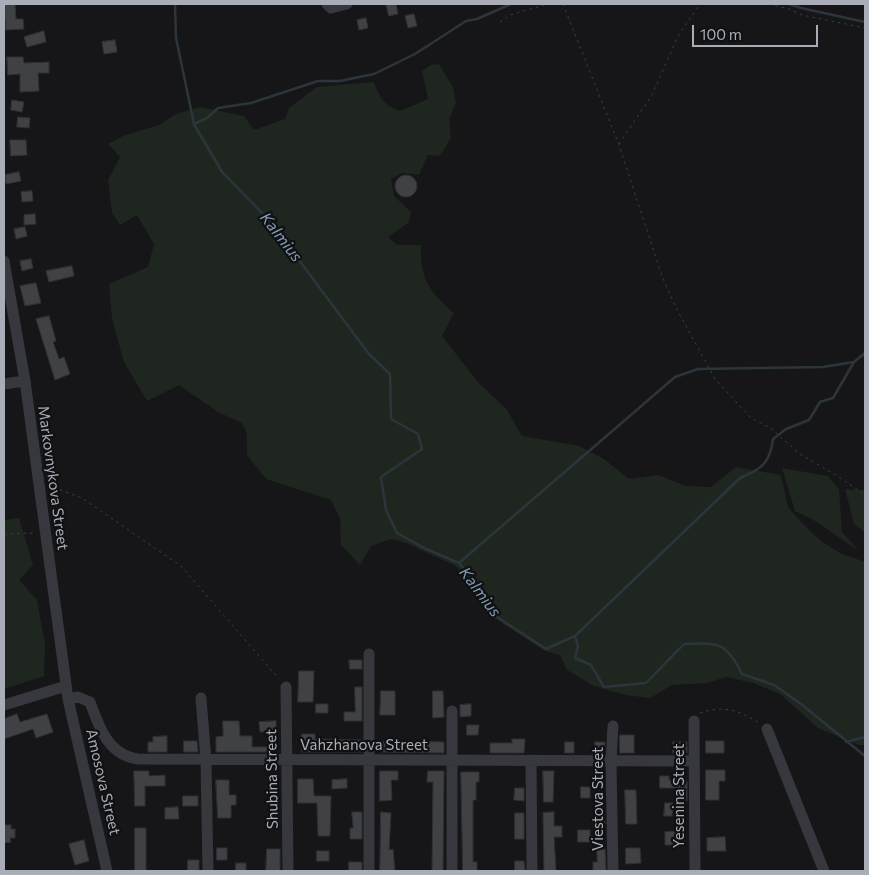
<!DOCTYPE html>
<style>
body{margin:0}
#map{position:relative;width:869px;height:875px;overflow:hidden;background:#161618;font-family:Commissioner,sans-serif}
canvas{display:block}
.frame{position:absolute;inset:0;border:5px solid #a8adb8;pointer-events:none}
.scale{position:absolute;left:692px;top:25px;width:126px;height:22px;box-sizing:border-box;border:2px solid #a8adb8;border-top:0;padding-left:6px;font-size:15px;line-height:18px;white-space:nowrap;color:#a8adb8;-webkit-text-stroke:4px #111113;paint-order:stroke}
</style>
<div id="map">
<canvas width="869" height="875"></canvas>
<div class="frame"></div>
<div class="scale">100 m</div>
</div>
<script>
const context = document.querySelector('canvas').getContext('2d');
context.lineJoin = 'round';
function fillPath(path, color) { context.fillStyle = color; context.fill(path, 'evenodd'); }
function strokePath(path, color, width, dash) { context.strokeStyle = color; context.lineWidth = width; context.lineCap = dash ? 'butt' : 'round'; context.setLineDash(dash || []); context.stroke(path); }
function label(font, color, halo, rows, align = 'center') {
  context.font = font + ' Commissioner,sans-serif'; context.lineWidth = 4.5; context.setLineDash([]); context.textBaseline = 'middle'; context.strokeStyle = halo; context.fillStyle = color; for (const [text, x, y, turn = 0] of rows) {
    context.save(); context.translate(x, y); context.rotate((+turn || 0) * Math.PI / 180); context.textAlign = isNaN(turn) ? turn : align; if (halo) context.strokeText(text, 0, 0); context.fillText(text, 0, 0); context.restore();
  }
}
fillPath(new Path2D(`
 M439 64 453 87 456 103 449 119 451 138 440 156 428 155 419 175 402 173 391 179 394 196 411 212 409 222 388 237 397 245H421C420 279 429 292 454 313L442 336 477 381 507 410 522 436 579 446 604 459 629 479 658 475 686 486 711 487 736 467 781 475 788 507 800 521 821 541 840 553 865 562V745H859L818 728 780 694 753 683 726 677 707 683 672 685 650 698 625 695 594 686 567 670 560 655 545 651 491 616 456 566 406 543 391 539 371 546 360 565 341 545 340 518 331 500 266 479 247 455V434L242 423 218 412 179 385 147 401 124 362 112 319 109 284 148 267 154 244 137 215 120 225 112 213 108 180 120 157 108 144 123 136 159 125 176 114 200 107 244 116 254 130 285 119 289 108 317 87 374 82C379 97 384 106 400 111L428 99 422 71 431 65Z
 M782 468 828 476 839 489 842 532 860 552 817 522 795 511Z
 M845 489 865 490V532L854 524Z
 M19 518 33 565 19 580 37 600 45 644 44 676 4 689V520Z`), '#1e261f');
strokePath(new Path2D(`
 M175 4 176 38 194 124 222 172 269 220 369 354 390 374 391 419 418 434 422 449 381 477 386 510 397 533 424 548 459 563 470 576 494 615 546 649 575 636 578 646 575 658 591 665 604 687 646 683 684 644C718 643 726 641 742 674L774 685 801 704 865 756
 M789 4 801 8 865 22
 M194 124 207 118 218 108 251 103 318 81H340L374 74 415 54 466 21 477 19 511 4
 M459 563 675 377 698 369 823 367 854 362 865 353
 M575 636 740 478C762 469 770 463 773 439L786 429 809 420 820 402 833 398 854 362
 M846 742 865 737`), '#2c353c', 2.5);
const building = new Path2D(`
 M4 4H15L16 19H23L24 29 6 30Z
 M386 4H396L398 14 389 16Z
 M414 14 417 26 408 28 405 16Z
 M366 18 368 28 359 30 357 20Z
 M44 31 46 42 27 47 24 37Z
 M115 40 117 52 104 54 102 42Z
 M7 57H23L24 63 49 62V73H38L39 91 20 92V74L8 75Z
 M12 100 24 102 22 112 11 110Z
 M18 117 30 118 29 128 17 127Z
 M10 140H26L27 155 11 156Z
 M19 172 21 181 6 184 5 175Z
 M395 186a11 11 0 1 1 22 0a11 11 0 1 1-22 0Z
 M32 191 33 201 22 202 21 192Z
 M35 214 36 224 24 225V215Z
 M25 227 27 236 16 239 14 229Z
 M31 259 33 268 22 271 20 261Z
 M72 266 74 276 49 282 46 271Z
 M36 283 41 303 25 306 20 286Z
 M49 316 56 341 53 342 59 359 64 357 70 374 55 380 36 319Z
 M349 660H362V669H350Z
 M299 671H314L313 702H298Z
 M355 687H362V721H344V712H355Z
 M381 691H395V715H380Z
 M433 691H443L444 717 433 718Z
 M316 704H328V713H316Z
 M471 704V716L460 717V705Z
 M17 714 20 722 47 714 53 732 36 738 33 729 4 739V719Z
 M223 721H239L240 736H252V747H267V752H216V737L223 736Z
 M276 721V731L260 732 259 722Z
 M467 725H479L478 735H467Z
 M302 734H315V739L362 740V752H302Z
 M620 735H634V753H620Z
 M167 736V752H148V742H153V737Z
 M512 739H525L524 753H490V743H512Z
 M184 741H197L198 752H184Z
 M403 741 444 742V753L380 752V742Z
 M706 741H724V753H706Z
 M565 742H574V753H565Z
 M595 742H605L604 753 594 752Z
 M673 742H687V753H673Z
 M706 770H725V781H719V800H706Z
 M134 771H149V776L165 775V786H145V806H135Z
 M380 771H398V780H391L392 800 380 801Z
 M428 771H444L443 871H432L433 782H427Z
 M543 771H554L553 802H544Z
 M461 772H479V782H476V800H473V862H477V871H463Z
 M660 776H669V780L687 781V801H676V788H660Z
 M298 779H313L314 796H331L330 836H318L317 803H298Z
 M347 779V788L332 789V780Z
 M216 780H229V795H236V805H231V818H218Z
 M581 787H590V798H581Z
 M515 788H524V801L514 800Z
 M625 790H636L637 824H626Z
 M183 796H198V806H183Z
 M665 803H673L672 816H664Z
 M178 807 179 819H165V808Z
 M269 811H279V824H269Z
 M352 812H362V839H350V828H353Z
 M381 812 391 813 389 850 393 849 395 871H380Z
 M554 812V826H562V837H554L556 871H544L543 813Z
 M515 813H524V839H515Z
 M597 813H604L605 824H597Z
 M4 825H11V829H15V838H10L11 842 4 843Z
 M135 828H146V871H135Z
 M578 830H590V842H578Z
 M684 831V845H665V832Z
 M725 837 726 851H707V838Z
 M84 840 89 861 75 865 69 844Z
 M217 848H227V860H217Z
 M626 848H640L641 863 626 864Z
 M267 849H280V871H266Z
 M597 849H605L606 871H593V862H597Z
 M317 851H329V861H317Z
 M188 860H199V871H188Z
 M515 861H524L525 871H515Z
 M349 862H362V871H349Z
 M236 863H246V871H236Z`);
fillPath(building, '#404145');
strokePath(building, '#303034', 1);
strokePath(new Path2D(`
 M563 4 619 145 662 276 675 306 715 379 751 418 769 427 800 454 839 477 865 495
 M769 4 789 9 802 15 865 28
 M500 22 510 15 547 4
 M619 144 652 95 678 36 700 4
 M48 485 82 498 181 566 279 679
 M4 534 35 533
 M700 713C723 705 739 710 759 723`), '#3d3f44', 1, [2.5, 4]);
strokePath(new Path2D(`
 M327 4 331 8 347 4
 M4 261 25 381 68 699 107 871
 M4 384 25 381
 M369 654V871
 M286 687 288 871
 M201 698 206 761 208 871
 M68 699 78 697 90 702C99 727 108 755 138 759L694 761
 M4 705 66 686
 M694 721 695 871
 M767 729 824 871
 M531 761 532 871
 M452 871V711
 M613 871 611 761 613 726`), '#37383d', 11);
label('15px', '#a8adb8', '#111113', [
 ["Markovnykova Street",53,478,82],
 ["Vahzhanova Street",364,745],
 ["Shubina Street",272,779,-91],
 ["Amosova Street",103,782,77],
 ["Yesenina Street",679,796,-90],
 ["Viestova Street",598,799,-90]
]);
label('italic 16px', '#7f9bb3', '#111113', [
 ["Kalmius",281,237,52],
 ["Kalmius",480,592,53]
]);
</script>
